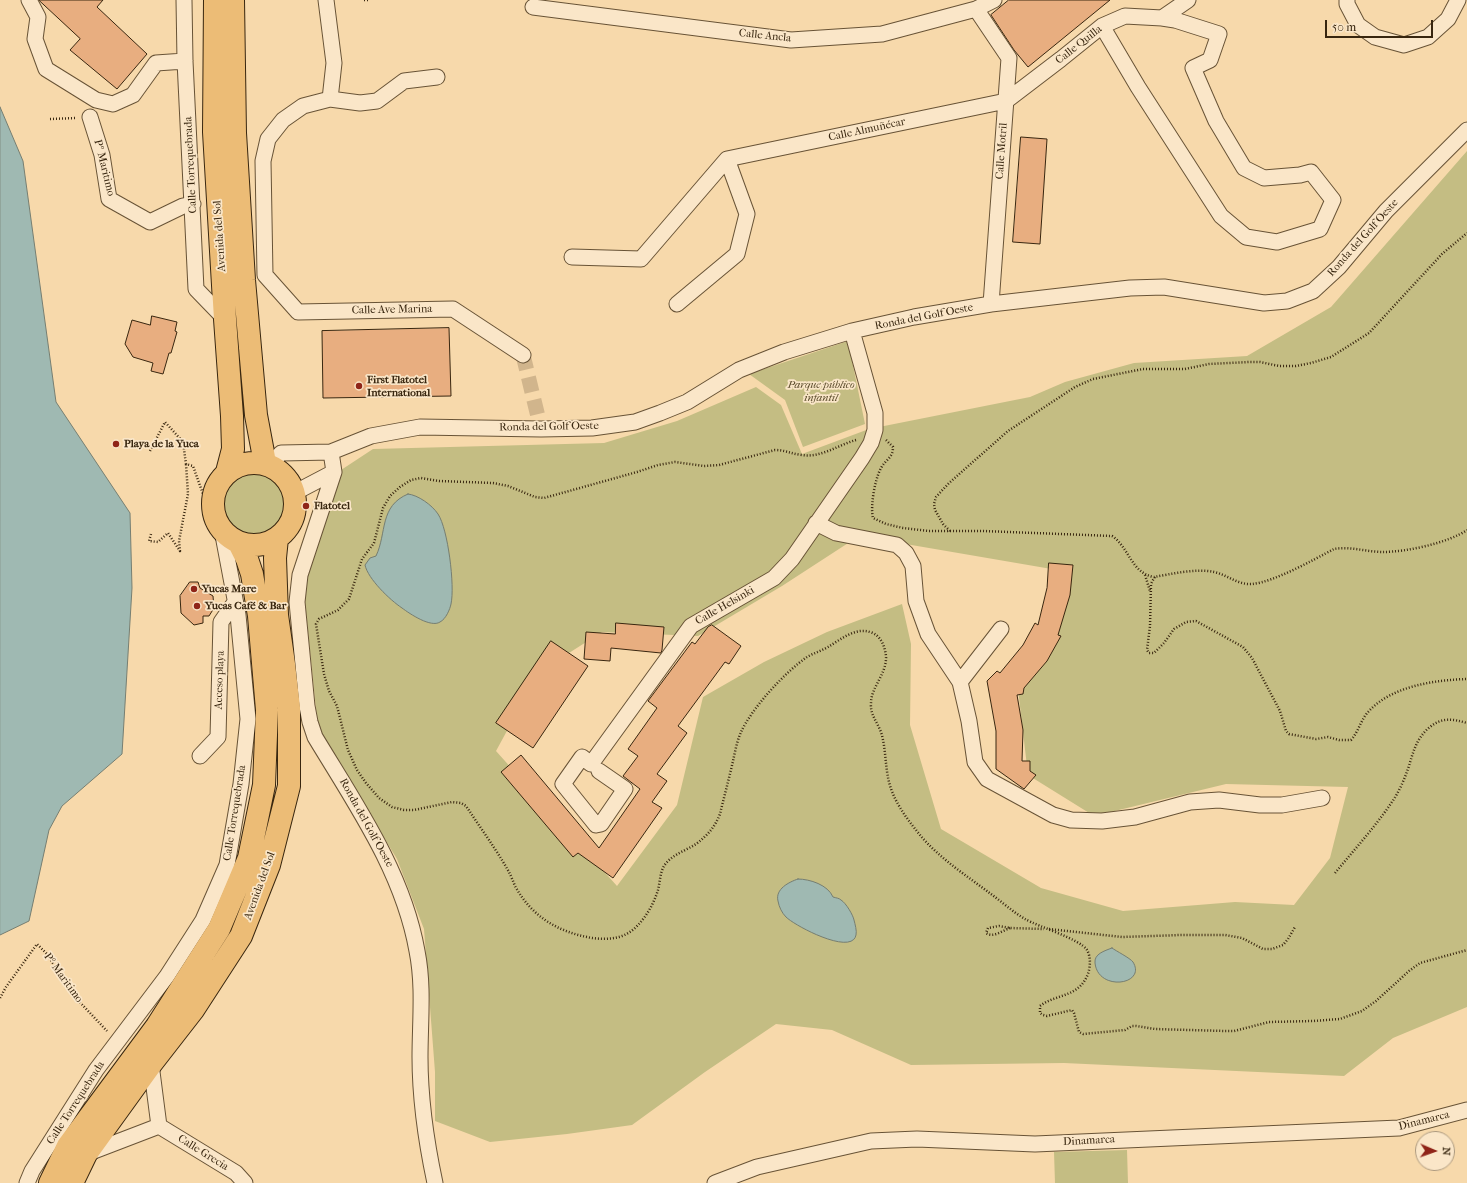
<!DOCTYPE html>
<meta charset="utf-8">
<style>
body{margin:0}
#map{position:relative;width:1467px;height:1183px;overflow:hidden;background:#f7d9ab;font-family:"IM FELL French Canon",serif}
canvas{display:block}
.north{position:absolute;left:1415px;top:1131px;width:40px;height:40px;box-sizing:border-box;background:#fae6c8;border:1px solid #ac997e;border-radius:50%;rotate:92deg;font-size:11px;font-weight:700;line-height:16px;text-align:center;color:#38260f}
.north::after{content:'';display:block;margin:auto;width:14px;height:18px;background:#8f2418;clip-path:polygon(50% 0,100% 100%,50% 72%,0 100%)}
.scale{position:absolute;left:1325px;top:20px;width:108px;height:18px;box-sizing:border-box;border:2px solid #38260f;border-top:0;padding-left:5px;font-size:12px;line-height:14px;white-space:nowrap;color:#38260f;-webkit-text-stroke:3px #fae6c8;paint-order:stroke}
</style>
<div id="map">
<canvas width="1467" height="1183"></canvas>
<div class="north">N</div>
<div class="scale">50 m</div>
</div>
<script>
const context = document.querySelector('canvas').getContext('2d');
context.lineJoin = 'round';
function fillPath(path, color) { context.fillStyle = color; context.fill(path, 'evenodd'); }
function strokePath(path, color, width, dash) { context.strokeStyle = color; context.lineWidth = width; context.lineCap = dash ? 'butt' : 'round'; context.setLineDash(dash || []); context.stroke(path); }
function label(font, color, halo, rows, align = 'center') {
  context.font = font + ' "IM FELL French Canon",serif'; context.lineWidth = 3.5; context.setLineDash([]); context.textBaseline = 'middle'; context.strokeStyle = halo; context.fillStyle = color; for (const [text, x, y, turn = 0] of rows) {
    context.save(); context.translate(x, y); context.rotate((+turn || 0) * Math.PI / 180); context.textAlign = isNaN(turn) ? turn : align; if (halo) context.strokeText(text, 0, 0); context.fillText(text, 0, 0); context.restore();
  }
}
fillPath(new Path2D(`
 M1467 151V1007L1393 1038 1344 1076 1064 1063 911 1065 832 1030 776 1024 705 1072 632 1125 567 1134 490 1142 435 1121V1072L424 929 397 859 318 729 303 583 338 472 373 449 604 443 677 421 756 387 781 405 802 454 869 429 1030 397 1065 382 1134 363 1247 356 1331 307ZM859 536 1069 572 1018 689 1028 775 1094 816 1226 784 1348 787 1330 858 1294 905 1235 902 1123 911 1041 888 941 829 910 725 911 644 902 604 827 632 764 662 703 697 677 805 617 886 496 751 539 672 602 632 698 636 782 586Z
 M848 341 865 424 803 447 785 400 749 374Z
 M223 504a32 32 0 1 1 64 0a32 32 0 1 1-64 0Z
 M1127 1150 1128 1183H1055L1054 1152Z`), '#c4bd83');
const water = new Path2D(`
 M0 107 23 161 56 402 130 513 132 588 122 754 62 806 49 830 29 921 0 935Z
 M408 494C418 495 432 505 438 514 448 529 455 586 451 604 450 609 446 619 440 622 431 628 410 614 402 608 390 600 368 579 365 565L370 558 376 556C387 533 379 506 408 494Z
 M798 879C810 879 828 885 833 897 836 898 839 898 841 900 846 903 853 915 854 920 855 924 857 931 856 935 852 956 795 926 786 917 782 913 779 907 778 901 775 889 789 882 798 879Z
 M1112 948C1116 951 1130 958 1133 962 1147 985 1098 992 1095 963 1094 954 1104 951 1112 948Z`);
fillPath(water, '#9fb9b2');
strokePath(water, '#767e71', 1);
const building = new Path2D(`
 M39 0H103L97 7 147 54 117 89 70 50 80 39Z
 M1009 0H1110L1028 67 1014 50 991 15Z
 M1021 137 1047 139 1040 244 1013 242Z
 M152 316 177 322 175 331 177 332 171 353H169L163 374 151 371 153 363 133 357 125 344 132 320 150 325Z
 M449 328 451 396 323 398 322 331Z
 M1049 563 1073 565 1070 595 1058 635 1061 636 1047 661 1024 688 1023 694 1017 695 1023 730 1022 761H1030V771L1036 775 1024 789 996 769V731L987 681 997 671 1000 673 1023 645 1035 623 1038 625 1047 588Z
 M190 582H198L200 588 213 596 214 608 209 616H203V623L194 625 181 613 180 596Z
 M616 623 664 627 662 650 661 653 611 648 610 661 584 659 586 632 615 634Z
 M712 625 741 646 729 664 725 662 678 726 687 733 657 774 667 781 652 802 662 808 613 878 578 853 573 857 501 772 521 755 599 848 640 789 623 776 638 756 628 749 657 708 648 701 692 642 695 644 708 627Z
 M551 641 588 666 533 748 496 723Z`);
fillPath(building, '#e8ae80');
strokePath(building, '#38260f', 1);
strokePath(new Path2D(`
 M523 355 541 429`), '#d1b58c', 15, [15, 8]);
const street = new Path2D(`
 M29 0 38 17 35 39 46 69 96 100 113 104 133 95 156 63 185 61
 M184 0 185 61 196 289 225 319
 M326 0 334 63 330 99 303 106 283 120 268 139 263 161 265 275 298 312 453 309 523 355
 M1347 0V4L1358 25 1375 37 1404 45 1428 37 1448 19 1458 0
 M533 7 791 40 882 34 976 9 994 0
 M976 9 1009 58 991 304
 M1162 18 1188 0
 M330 99 360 103 377 101 404 81 437 77
 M90 117 102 155 109 199 150 222 183 206 193 204
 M572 257 641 259 727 159 1006 101 1061 59 1102 26 1125 16 1162 18 1175 20 1219 34 1210 60 1193 68 1216 121 1244 168 1264 178 1300 175 1311 172 1333 200 1320 229 1277 242 1246 237 1221 216 1138 87 1102 26
 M677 304 737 254 747 214 727 159
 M331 452 334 472 300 575 297 602 307 706 310 722 315 737C356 805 403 872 417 951 424 986 420 1022 420 1057 420 1100 426 1141 435 1183
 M270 465 281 453 331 452 371 436 420 427 541 429 592 428 635 422 660 413 687 402 739 370 784 352 852 331 914 317 991 304 1130 288 1164 287 1264 303 1287 301 1313 291 1339 267 1386 211 1467 130
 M294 493 334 472
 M816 523 836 533 897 545 906 553 913 566 916 601 928 634 960 682 969 721 975 762 987 779 1053 815 1071 820 1102 821 1135 817 1190 802 1219 800 1260 805H1282L1322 798
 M960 682 1001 629
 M200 756 218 737 221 622 235 602
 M599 771 625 789 601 824 596 825 563 784 582 757 591 764 691 626 774 578 792 559 862 458 871 443 875 430V413L852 331
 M159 1126 236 1173 245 1183
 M86 1154 159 1126 151 1064
 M27 1183 32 1171 96 1070 167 976 203 920 227 865 241 784 248 719 238 615 222 530
 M715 1183 757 1167 871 1141 917 1139 1035 1144 1399 1128 1467 1110`);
const primary = new Path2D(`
 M215 0 214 132 225 319 232 416 233 449 227 472
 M233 0 235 133 244 280 256 415 265 463
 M213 504a41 41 0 1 1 82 0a41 41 0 1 1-82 0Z
 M50 1183 68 1146 157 1026 219 929 249 858 264 785 267 710 259 616 252 574 247 559 239 543
 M72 1183 86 1154 151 1064 193 1010 241 936 269 865 289 786V708L284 664 277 615 275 558 277 538`);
strokePath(street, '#685336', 17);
strokePath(primary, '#38260f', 24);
strokePath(new Path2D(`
 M364 0H368
 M50 119 76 118
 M856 440C838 445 821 458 802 455 792 454 785 450 775 450L719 465 704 466 675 462 658 465 637 472 544 498 535 497 508 486 493 483 439 481 421 478 411 480 400 487 390 496 383 508 374 543 362 559 349 599 338 610 319 619 316 624 324 674 329 691 337 706 348 750 357 770 366 783 379 798 392 807 404 810H414L452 802 461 803 466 806C480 827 496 849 509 872 511 876 513 881 515 886 532 917 558 932 592 938 608 940 625 939 637 926 647 916 654 903 658 890 660 882 660 873 664 866 671 855 685 851 696 844 707 836 715 827 720 814 724 797 729 779 733 761 735 752 737 741 741 732 752 708 785 672 807 657 814 653 821 651 828 647 840 640 855 627 870 632 881 635 885 647 886 656 887 674 871 687 871 703 870 714 877 722 881 732 886 748 885 766 889 782 894 802 907 819 920 835 939 858 967 876 991 894 1002 902 1013 912 1025 919 1039 927 1080 939 1087 950 1092 959 1090 972 1085 980 1075 997 1054 995 1040 1006V1013L1043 1015 1047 1016 1072 1010 1074 1013 1079 1032 1083 1034 1125 1030 1132 1026H1136L1155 1029 1225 1031H1234L1269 1022 1313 1021 1340 1019 1362 1011 1376 1001 1409 971 1420 963 1467 950
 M886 440 893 447C893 458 886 459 881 468 875 479 870 506 873 518L886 524 903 528 929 531H983L1112 536C1129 547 1131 573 1154 577 1171 574 1197 568 1214 572 1228 575 1238 585 1252 584 1274 582 1313 560 1334 549 1350 546 1367 552 1383 552 1406 552 1448 543 1467 530
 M150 451 165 422 183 442 186 464 193 466 203 494H213
 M950 531 943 524 935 510 934 504 936 497 949 483 1008 431 1075 387 1093 379 1143 369H1185L1209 364 1249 362H1260L1279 366H1296L1311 363 1331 357 1369 333 1442 254 1467 233
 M151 534 149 541 158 542 168 533 180 551 179 541 188 494 186 464
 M1145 575 1150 591
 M1155 577 1153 580 1151 584 1150 626 1147 650 1149 653H1154L1164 643 1174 629 1186 622 1196 621 1243 647 1252 658 1280 711 1286 731 1289 734 1316 739 1328 737 1339 740H1351C1359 731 1361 719 1369 711 1392 686 1435 680 1467 679
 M1335 873C1354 850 1375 827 1392 802 1399 792 1404 780 1408 769 1413 753 1416 738 1430 727 1442 717 1453 719 1467 723
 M1010 928C1002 931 993 938 986 933L988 928 999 926 1010 928 1044 929
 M1049 929 1122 937 1181 935H1225L1242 938 1263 949H1272L1283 945 1288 939 1295 927
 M0 998 6 987 37 944 47 954 74 996 107 1031`), '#38260f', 2.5, [1, 2]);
strokePath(street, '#fae6c8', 15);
strokePath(primary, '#ecbc76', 22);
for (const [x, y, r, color] of [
 [359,386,4,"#8f2418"],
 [116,444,4,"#8f2418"],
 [306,506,4,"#8f2418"],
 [194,589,4,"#8f2418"],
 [197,606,4,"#8f2418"]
]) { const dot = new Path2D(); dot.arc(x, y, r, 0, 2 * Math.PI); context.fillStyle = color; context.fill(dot); strokePath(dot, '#fae6c8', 1.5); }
label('11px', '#38260f', '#fae6c8', [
 ["Calle Ancla",765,36,6],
 ["Calle Quilla",1079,45,-38],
 ["Calle Almuñécar",867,130,-12],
 ["Calle Motril",1002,151,-86],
 ["Calle Torrequebrada",191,165,-93],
 ["Pº Maritimo",104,168,76],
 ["Avenida del Sol",220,236,-94],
 ["Ronda del Golf Oeste",1363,238,-48],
 ["Calle Ave Marina",392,310,-1],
 ["Ronda del Golf Oeste",924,317,-11],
 ["Ronda del Golf Oeste",549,427,-1],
 ["Calle Helsinki",725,606,-30],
 ["Acceso playa",220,680,-88],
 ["Calle Torrequebrada",235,813,-81],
 ["Ronda del Golf Oeste",366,823,61],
 ["Avenida del Sol",260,886,-70],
 ["Pº Maritimo",63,978,54],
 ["Calle Torrequebrada",76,1103,-57],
 ["Dinamarca",1424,1121,-14],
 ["Dinamarca",1089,1141,-3],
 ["Calle Grecia",203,1153,32]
]);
label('bold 11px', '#38260f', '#fae6c8', [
 ["First Flatotel",367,380],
 ["International",367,393],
 ["Playa de la Yuca",124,444],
 ["Flatotel",314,506],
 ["Yucas Mare",202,589],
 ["Yucas Café & Bar",205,606]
], 'left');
label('italic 11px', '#5b4c2c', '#fae6c8', [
 ["Parque público",821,385],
 ["infantil",821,398]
]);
</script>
